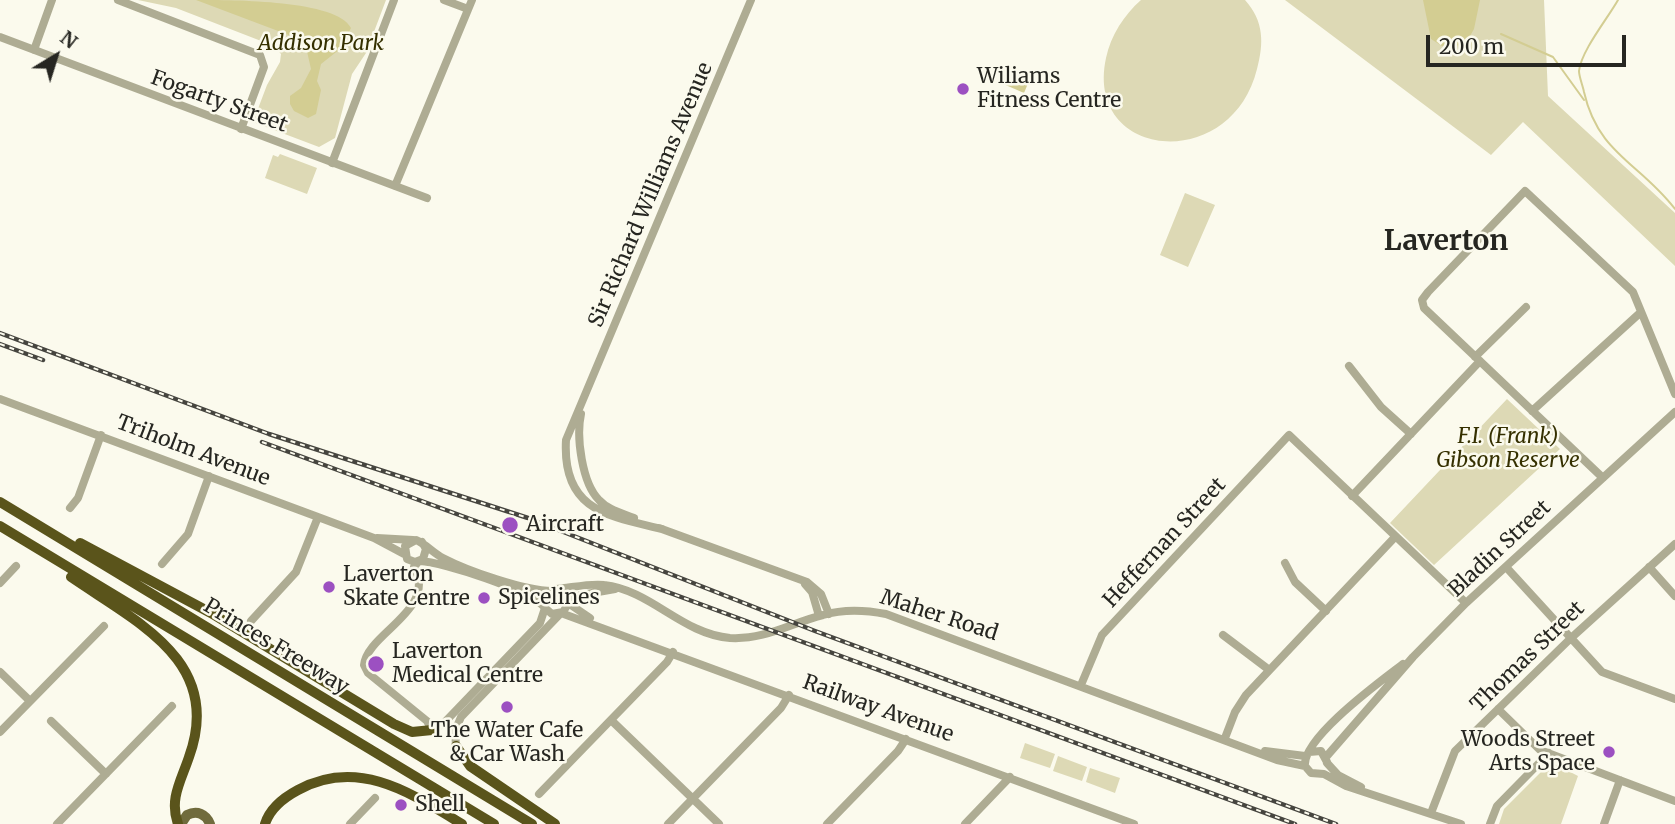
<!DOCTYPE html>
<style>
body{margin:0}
#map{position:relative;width:1675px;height:824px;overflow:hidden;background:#fbfaed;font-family:Merriweather,serif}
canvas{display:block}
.north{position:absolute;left:21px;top:21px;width:70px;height:70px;-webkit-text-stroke:5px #fbfaed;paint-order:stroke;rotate:38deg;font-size:19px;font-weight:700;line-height:28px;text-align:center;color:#262621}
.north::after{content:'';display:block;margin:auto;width:24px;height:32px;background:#262621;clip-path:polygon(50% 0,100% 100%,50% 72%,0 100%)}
.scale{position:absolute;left:1426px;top:35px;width:200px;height:32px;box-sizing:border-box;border:4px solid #262621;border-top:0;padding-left:9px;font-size:21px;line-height:24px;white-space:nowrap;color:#262621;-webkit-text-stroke:5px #fbfaed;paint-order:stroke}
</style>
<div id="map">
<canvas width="1675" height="824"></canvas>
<div class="north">N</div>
<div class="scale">200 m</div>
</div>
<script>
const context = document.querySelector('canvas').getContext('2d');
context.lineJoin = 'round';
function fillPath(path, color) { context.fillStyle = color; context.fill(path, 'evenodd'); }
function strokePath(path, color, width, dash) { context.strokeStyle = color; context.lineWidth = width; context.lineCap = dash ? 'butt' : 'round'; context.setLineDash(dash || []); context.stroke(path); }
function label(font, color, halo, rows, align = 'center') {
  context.font = font + ' Merriweather,serif'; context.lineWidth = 5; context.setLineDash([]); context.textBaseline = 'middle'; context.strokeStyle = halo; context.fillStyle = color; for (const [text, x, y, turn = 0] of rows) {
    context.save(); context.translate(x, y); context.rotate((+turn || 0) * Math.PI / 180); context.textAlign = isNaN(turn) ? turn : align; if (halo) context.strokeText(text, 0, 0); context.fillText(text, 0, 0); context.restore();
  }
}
fillPath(new Path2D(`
 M138 0H386L366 53 352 74 335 138 319 147 253 122 267 85 280 62 281 54 274 46 176 8Z
 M1141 0H1245C1264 21 1264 43 1257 69 1231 174 1084 160 1106 58 1111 35 1124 15 1141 0Z
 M1285 0H1544L1548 96 1675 213V266L1523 122 1491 155Z
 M280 154 317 168 307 194 265 178 273 155 278 157Z
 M1185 193 1215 205 1188 267 1160 255Z
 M1507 399 1560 449 1434 565 1390 523Z
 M1025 743 1055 754 1050 768 1020 758Z
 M1058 756 1087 767 1082 781 1053 771Z
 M1551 762 1578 776 1561 824H1499L1504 809Z
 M1090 768 1120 778 1115 793 1086 782Z`), '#ddd9b5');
fillPath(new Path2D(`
 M196 0C234 0 337 0 351 28L340 49 321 64 317 81 321 90 316 114 308 118 294 111 290 104V96L301 88 311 69 306 47 294 37Z
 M1423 0H1480L1474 29 1465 45 1442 46 1431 39Z
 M1006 72 1029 81 1024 93 1001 83Z`), '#d3cd92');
strokePath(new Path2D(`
 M1618 0C1608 18 1581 51 1579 71 1579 77 1583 86 1584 92 1598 154 1640 163 1675 209
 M1501 34 1553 57 1584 100`), '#d3cd92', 2);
strokePath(new Path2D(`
 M118 0 260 55 264 67 241 129
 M444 0 468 9
 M0 37 427 198
 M34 50 52 0
 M332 163 394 0
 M395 186 472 0
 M1475 357 1526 307
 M1349 366 1381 407 1411 434
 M0 399 318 517 374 538 404 554
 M1532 411 1641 312
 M581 414C576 437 582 483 599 500 608 510 622 513 634 518
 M1603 478 1424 308 1422 300 1428 292 1525 191 1633 292 1675 394
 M1352 496 1480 361
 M70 508 78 498 101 435
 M659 528 807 582 821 594 829 614
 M662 529C607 516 562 510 566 440L751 0
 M377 538 413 540
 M422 542 426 549 423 559 415 562 407 559 405 546 416 540C426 544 433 553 443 558 468 571 525 591 552 591
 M420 561C443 562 532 591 545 608
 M418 562 414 567C438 610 367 633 364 665L368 673 427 721 432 730 443 724 540 623 545 608
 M1285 563 1295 582 1326 611
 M162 564 188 534 209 476
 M1506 567 1602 672 1675 699
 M1649 567 1675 596
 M0 583 16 566
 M805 584 812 592 819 616
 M553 591 564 595 568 604 563 612 552 614 545 608C545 597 548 595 556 589 570 588 590 583 604 585 651 590 682 634 730 638 765 640 791 623 823 615 843 609 866 610 886 614L1277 760 1305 766
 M568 601 581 595 615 589
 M568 603 590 618
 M561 613 1134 824
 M251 621 296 572 318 517
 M1223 635 1268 669
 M1403 664C1381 681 1302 738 1305 766L1311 773 1324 774 1346 786 1461 824
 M0 672 30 701
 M1081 685 1102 635 1289 435 1466 603
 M1498 709 1540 750 1675 801
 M611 720 719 824
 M51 721 106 774
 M0 732 104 626
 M1225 738 1235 712 1246 695 1395 537
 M456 746 455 731 461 717 560 614
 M1265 751 1305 756
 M1309 752 1321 751 1327 762
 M1326 757 1413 657 1466 603 1675 412
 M1327 763 1338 775 1361 787
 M539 794 667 662 673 652
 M1431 813 1455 751 1570 639 1675 544
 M57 824 172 706
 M350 824 375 798
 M668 824 781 708 789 695
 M827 824 898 751 906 739
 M965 824 1010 777
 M1490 824 1497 806 1549 753
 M1604 824 1620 780`), '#aeac93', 8);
strokePath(new Path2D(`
 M181 824 187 815C197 810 206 814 210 824`), '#706b3d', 10);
strokePath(new Path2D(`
 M0 502 532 824
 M0 526 494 824
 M80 543 211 613 394 724 412 732 432 730
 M71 577C136 622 224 661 189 757 181 781 169 799 178 824
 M456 746 470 766 555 824
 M265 824C270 808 283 798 298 790 358 757 411 793 462 824`), '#5a541b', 10);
const rail = new Path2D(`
 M0 333 269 434 528 518 815 631 1336 824
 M0 344 43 360
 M262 442 1295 824`);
strokePath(rail, '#46453f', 4.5);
strokePath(rail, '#fbfaed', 2, [5]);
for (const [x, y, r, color] of [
 [963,89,7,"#9c50c1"],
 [510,525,9,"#9c50c1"],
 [329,587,7,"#9c50c1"],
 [484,598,7,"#9c50c1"],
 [376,664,9,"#9c50c1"],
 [507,707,7,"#9c50c1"],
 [1609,752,7,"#9c50c1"],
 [401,805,7,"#9c50c1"]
]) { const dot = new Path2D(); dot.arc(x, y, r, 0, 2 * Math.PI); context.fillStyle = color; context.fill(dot); strokePath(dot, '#fbfaed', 2.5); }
label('italic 21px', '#353000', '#fbfaed', [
 ["Addison Park",321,44],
 ["F.I. (Frank)",1508,437],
 ["Gibson Reserve",1508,461]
]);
label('21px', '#262621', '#fbfaed', [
 ["Wiliams",977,77],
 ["Fitness Centre",977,101],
 ["Aircraft",526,525],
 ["Laverton",343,575],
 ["Skate Centre",343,599],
 ["Spicelines",498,598],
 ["Laverton",392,652],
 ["Medical Centre",392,676],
 ["The Water Cafe",507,731,"center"],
 ["& Car Wash",507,755,"center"],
 ["Woods Street",1595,740,"right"],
 ["Arts Space",1595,764,"right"],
 ["Shell",415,805]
], 'left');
label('21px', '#262621', '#fbfaed', [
 ["Fogarty Street",219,102,20],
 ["Sir Richard Williams Avenue",651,195,-67],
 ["Triholm Avenue",193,451,21],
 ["Heffernan Street",1165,543,-47],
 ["Bladin Street",1500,549,-43],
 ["Maher Road",939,616,18],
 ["Princes Freeway",276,647,31],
 ["Thomas Street",1528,657,-44],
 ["Railway Avenue",878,709,20]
]);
label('bold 28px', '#262621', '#fbfaed', [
 ["Laverton",1446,242]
]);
</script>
